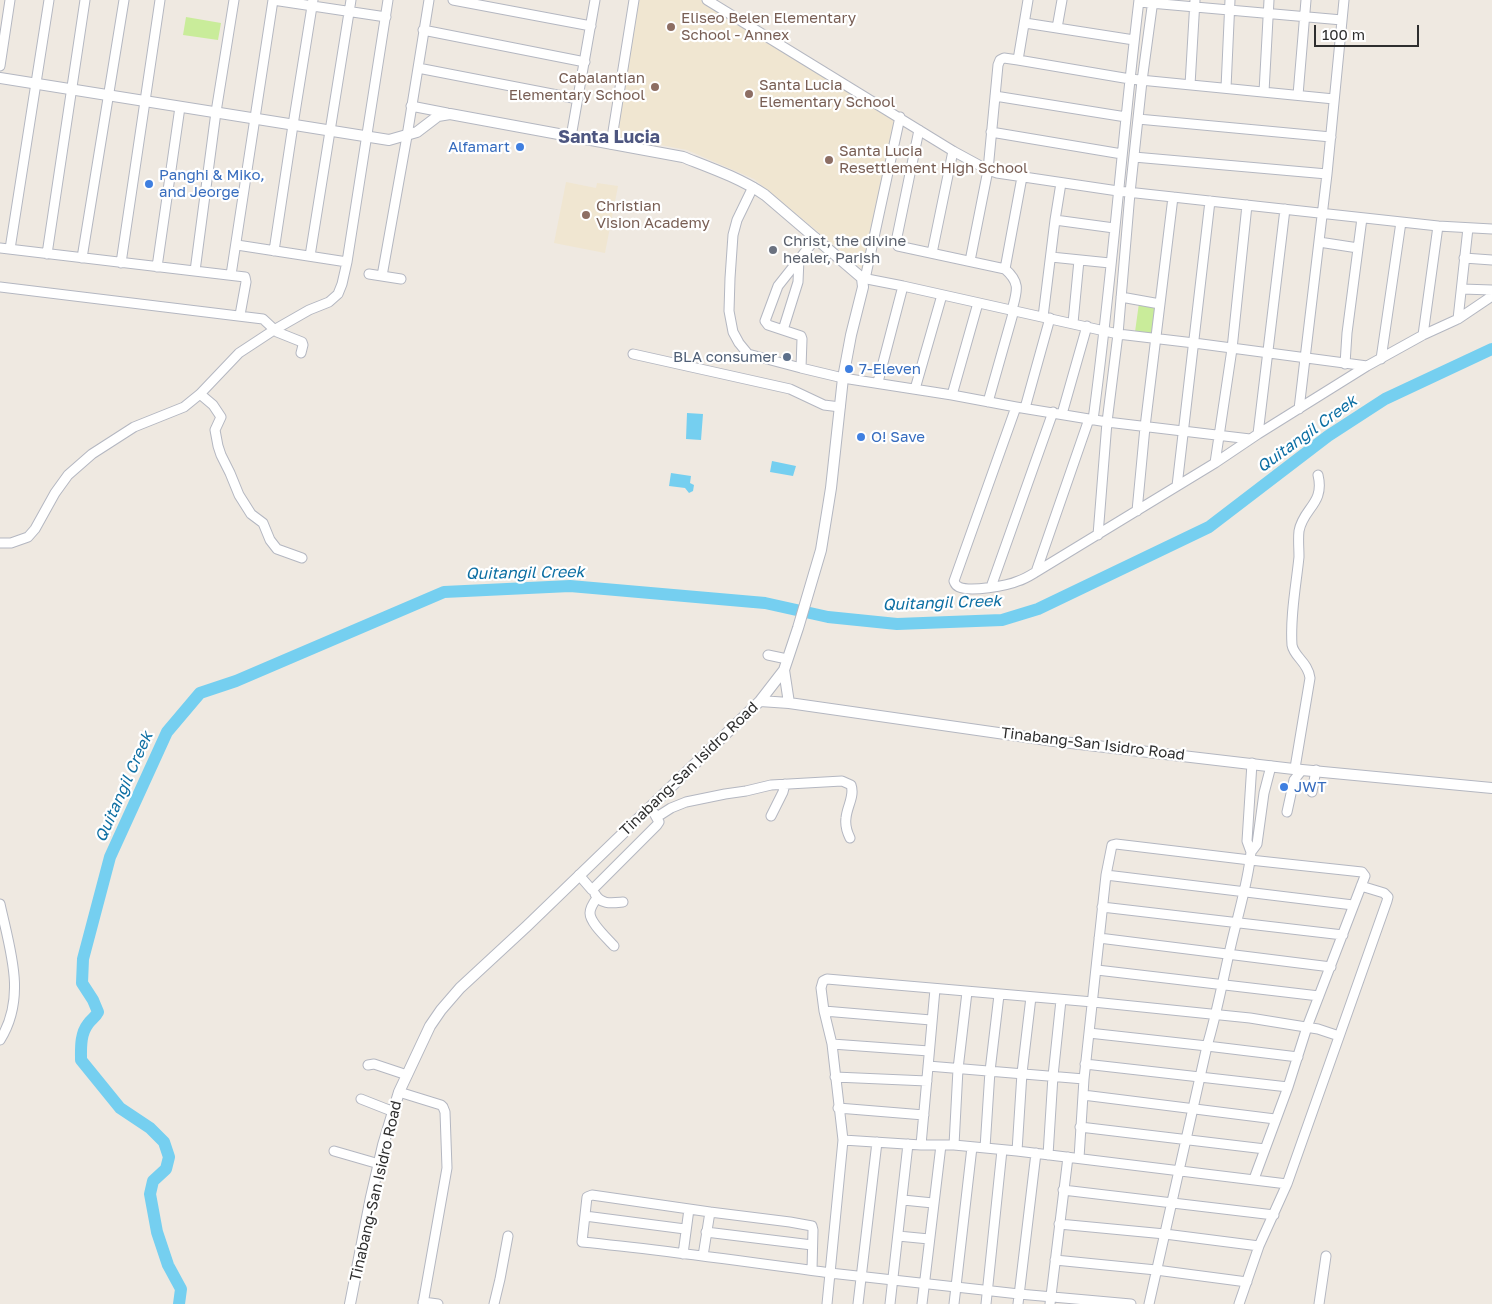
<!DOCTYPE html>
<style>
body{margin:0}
#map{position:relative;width:1492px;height:1304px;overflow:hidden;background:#efe9e1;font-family:"Golos Text",sans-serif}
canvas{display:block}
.scale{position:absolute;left:1314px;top:25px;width:105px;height:22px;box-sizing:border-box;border:2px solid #2e2e2e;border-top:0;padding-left:6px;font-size:15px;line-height:18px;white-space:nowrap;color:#2e2e2e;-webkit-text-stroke:4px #fff;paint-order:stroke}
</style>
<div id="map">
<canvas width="1492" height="1304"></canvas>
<div class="scale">100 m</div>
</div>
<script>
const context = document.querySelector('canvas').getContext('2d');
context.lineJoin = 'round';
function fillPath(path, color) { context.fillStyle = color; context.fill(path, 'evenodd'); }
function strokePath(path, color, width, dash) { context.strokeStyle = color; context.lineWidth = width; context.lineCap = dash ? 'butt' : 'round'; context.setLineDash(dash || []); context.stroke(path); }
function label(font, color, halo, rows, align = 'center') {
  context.font = font + ' "Golos Text",sans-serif'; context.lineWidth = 4.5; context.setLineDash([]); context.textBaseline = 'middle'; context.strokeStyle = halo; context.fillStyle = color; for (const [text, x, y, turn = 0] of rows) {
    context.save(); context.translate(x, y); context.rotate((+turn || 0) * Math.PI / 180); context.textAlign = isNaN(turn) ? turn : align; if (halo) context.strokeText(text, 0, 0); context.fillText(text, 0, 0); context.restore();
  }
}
fillPath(new Path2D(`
 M637 0H701L822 76 897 119 863 269 754 179 687 150 613 136Z
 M566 182 596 188 597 183 618 186 605 253 554 243Z`), '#f0e6d1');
fillPath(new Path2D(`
 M186 17 221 23 218 40 183 35Z
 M1139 303 1156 306 1151 335 1135 332Z`), '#c9ec9a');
fillPath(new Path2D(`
 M687 413 703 414 701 440 686 439Z
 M772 461 796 466 793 476 770 472Z
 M671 473 691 476 690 483 694 485 693 491 689 493 685 488 669 486Z`), '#75cff0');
strokePath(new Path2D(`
 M179 1304 181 1289 168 1265 157 1232 150 1194 153 1181 166 1169 169 1157 164 1142 150 1128 120 1108 81 1060C81 1049 80 1034 88 1024 91 1019 95 1018 98 1012L93 1000 82 983 83 959 110 857 167 732 200 693 236 681 444 592 570 586 765 603 828 617 897 624 1002 620 1038 609 1209 527 1328 436 1385 399 1492 349`), '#75cff0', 12);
const minor = new Path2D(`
 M273 0 386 17
 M453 0 591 26
 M707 0 953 151 988 170 997 173 1118 191 1438 226 1492 229
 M1139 2 1342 20
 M1025 23 1134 40
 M1057 28 1062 0
 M423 30 585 62
 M1018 60 1028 0
 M0 66 10 0
 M418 68 578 99
 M1190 85 1195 0
 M1226 88 1230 0
 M1264 92 1269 0
 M1298 95 1306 0
 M995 96 1126 117
 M411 106 447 113
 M1138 119 1331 137
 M919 130 897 237 898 246 1005 269 1022 177
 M991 132 1122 154
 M571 137 595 0
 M611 144 634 0
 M1134 157 1327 174
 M753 187 737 220 733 235 730 278 729 311 733 332 739 343 748 354 801 368 843 378 952 395 1016 407 1107 422 1250 439
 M1055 220 1114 228
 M1319 242 1358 248
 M237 245 347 262
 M0 248 245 277 246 282 240 315
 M10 249 49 0
 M274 251 293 125 313 0
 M932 253 953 151
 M47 254 85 0
 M310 256 351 0
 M1051 257 1110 263
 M82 258 124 0
 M1464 258 1492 260
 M970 261 988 170 998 65 1000 60 1004 58 1018 60 1130 79 1334 99
 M121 263 160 0
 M157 267 180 107
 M1005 269C1021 283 1017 291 1012 310
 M195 271 216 112 234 0
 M369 274 401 279
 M231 275 273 0
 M382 276 407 136 429 0
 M862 278 903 286 1118 334 1194 343 1367 366
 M865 279 900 117
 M0 287 263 319 277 332 302 342 303 345 301 353
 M1462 289 1492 290
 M1121 297 1160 304
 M1043 317 1055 220 1061 183
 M1458 319 1468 228
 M1073 323 1079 260
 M783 330 798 282 799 259
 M1423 335 1438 226
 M633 354 790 389 824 405 840 407
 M1381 359 1401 222
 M1345 364 1347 333 1362 218
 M801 368 802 339 801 336 768 325 765 321 778 286 816 238
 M878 382 903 286
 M915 389 942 295
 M200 394 213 405 221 417 215 430 218 446 221 455 230 473 239 495 251 514 263 523 270 540 277 549 302 558
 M952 395 978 303
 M988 402 1014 310
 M1016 407 954 581C956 585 955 585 959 587 970 592 1007 586 1018 581 1025 579 1031 575 1036 572L1215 463 1258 434 1367 366 1423 335 1458 319 1492 296
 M1025 408 1050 318
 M1299 409 1327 174 1344 0
 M1062 414 1087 326
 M1093 420C1112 280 1122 140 1139 0
 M1258 434 1285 209
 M1215 463 1232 349 1247 205
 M1177 486 1210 201
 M1137 511 1145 427 1173 197
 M1098 535 1107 422 1118 334 1130 193 1142 81 1153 0
 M0 543H11L28 537 35 529 55 493 68 475 92 454 134 427 184 407 200 394 239 353 274 330 309 310 329 302 338 294 342 284 347 262 388 0
 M1036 572 1089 419
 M991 587 1053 412
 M768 655 787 659
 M1252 763 1247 841 1251 852 1257 844 1264 793 1271 766
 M1295 768 1310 678C1308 662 1294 657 1292 645 1290 616 1296 586 1299 557 1299 548 1298 539 1299 531 1303 508 1325 504 1318 475
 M1312 792 1316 770
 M1287 812 1294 780 1302 770
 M771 816 783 792 785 784
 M657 817 671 808 686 802 725 794 746 791 771 785 842 781 851 785C855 796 847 806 846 818 845 825 847 832 850 838
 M579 875 592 890 657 825 659 822 654 813
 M1106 875 1353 905
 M595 894C601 905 612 903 623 902
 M597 898C594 902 590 908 590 913 590 923 607 938 614 946
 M0 904C10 950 27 997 0 1040
 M1102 907 1343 935
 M1099 938 1331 967
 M1097 970 1319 996
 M824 1011 931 1020
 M1089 1033 1207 1046 1298 1057
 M832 1044 929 1051
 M1085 1064 1288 1087
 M368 1065 374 1064 407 1075
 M928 1066 1084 1079
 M835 1077 927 1081
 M399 1092 441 1105 443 1107 445 1112 447 1168 423 1304
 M1083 1095 1275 1119
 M361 1099 394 1112
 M838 1108 924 1115
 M1080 1127 1265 1149
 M843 1140 921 1145H954L1017 1151 1287 1184
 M921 1145 935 989
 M954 1145 958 1069 967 992
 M985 1148 990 1071 999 995
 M334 1151 379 1164
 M1017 1151 1022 1073 1031 997
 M1048 1155 1053 1076 1061 1000
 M1079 1158 1084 1079 1106 875 1112 845 1116 844 1250 860 1362 872 1365 876 1307 1027 1288 1087 1254 1179
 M1063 1190 1274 1215
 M903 1200 933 1203
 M585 1216 685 1229
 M1059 1224 1165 1234 1259 1246
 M706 1232 812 1245
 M898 1236 929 1239
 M683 1254 689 1209
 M703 1256 710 1212
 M1055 1260 1156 1270 1247 1282
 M812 1270 813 1230 812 1226 790 1222 710 1212 592 1195 587 1197 582 1242C665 1250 748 1262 830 1273L1019 1294 1131 1304
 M423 1302 438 1304
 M494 1304 500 1279 508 1236
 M827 1304 843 1140 832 1044 824 1011 821 988 823 981 827 979 1093 1002 1250 1018 1318 1029 1339 1036
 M858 1304 877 1142
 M890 1304 908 1144
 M922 1304 941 1145
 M954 1304 972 1147
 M986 1304 1002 1150
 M1018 1304 1036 1153
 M1050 1304 1068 1157
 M1149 1304 1207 1046C1217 1013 1223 979 1231 945 1238 914 1248 883 1251 852
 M1239 1304 1259 1246 1287 1184 1387 901 1388 897 1384 893 1361 886
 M1319 1304 1326 1256`);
const tertiary = new Path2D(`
 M0 78 389 140 417 132 438 116 450 114 683 157C711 168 740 178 765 195L862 278 863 287 851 335 843 378 831 488 821 550 798 628 784 670 760 701
 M784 670 789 703
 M350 1304 371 1197 383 1145 399 1092 430 1026 441 1010 460 988 527 926 760 701 789 703 1054 741 1302 770 1492 788`);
strokePath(minor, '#b4b7c1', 11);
strokePath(tertiary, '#b4b7c1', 12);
strokePath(minor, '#fff', 9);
strokePath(tertiary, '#fff', 10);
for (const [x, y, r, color] of [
 [671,27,5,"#8d6e63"],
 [655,87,5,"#8d6e63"],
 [749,94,5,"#8d6e63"],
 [520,147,5,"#3f7fe0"],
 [829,160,5,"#8d6e63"],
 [149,184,5,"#3f7fe0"],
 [586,215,5,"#8d6e63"],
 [773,250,5,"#6b7280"],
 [787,357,5,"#5c6f8a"],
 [849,369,5,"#3f7fe0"],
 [861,437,5,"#3f7fe0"],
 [1284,787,5,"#3f7fe0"]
]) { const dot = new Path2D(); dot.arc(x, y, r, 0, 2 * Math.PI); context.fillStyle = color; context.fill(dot); strokePath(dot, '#fff', 2); }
label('15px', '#785e54', '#fff', [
 ["Eliseo Belen Elementary",681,18],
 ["School - Annex",681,35],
 ["Cabalantian",645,78,"right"],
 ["Elementary School",645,95,"right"],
 ["Santa Lucia",759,85],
 ["Elementary School",759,102],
 ["Santa Lucia",839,151],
 ["Resettlement High School",839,168],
 ["Christian",596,206],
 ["Vision Academy",596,223]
], 'left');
label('15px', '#366cbe', '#fff', [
 ["Alfamart",510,147,"right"],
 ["Panghi & Miko,",159,175],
 ["and Jeorge",159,192],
 ["7-Eleven",859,369],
 ["O! Save",871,437],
 ["JWT",1294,787]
], 'left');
label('15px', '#5b616d', '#fff', [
 ["Christ, the divine",783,241],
 ["healer, Parish",783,258]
], 'left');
label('15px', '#4e5e75', '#fff', [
 ["BLA consumer",777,357]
], 'right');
label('15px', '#2e2e2e', '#fff', [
 ["Tinabang-San Isidro Road",1093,744,7],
 ["Tinabang-San Isidro Road",689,769,-44],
 ["Tinabang-San Isidro Road",376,1191,-77]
]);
label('italic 16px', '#0d6fa3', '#fff', [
 ["Quitangil Creek",1307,434,-36],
 ["Quitangil Creek",525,573,-1],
 ["Quitangil Creek",942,603,-2],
 ["Quitangil Creek",124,787,-66]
]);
label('bold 18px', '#4d5680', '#fff', [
 ["Santa Lucia",609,137]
]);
</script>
